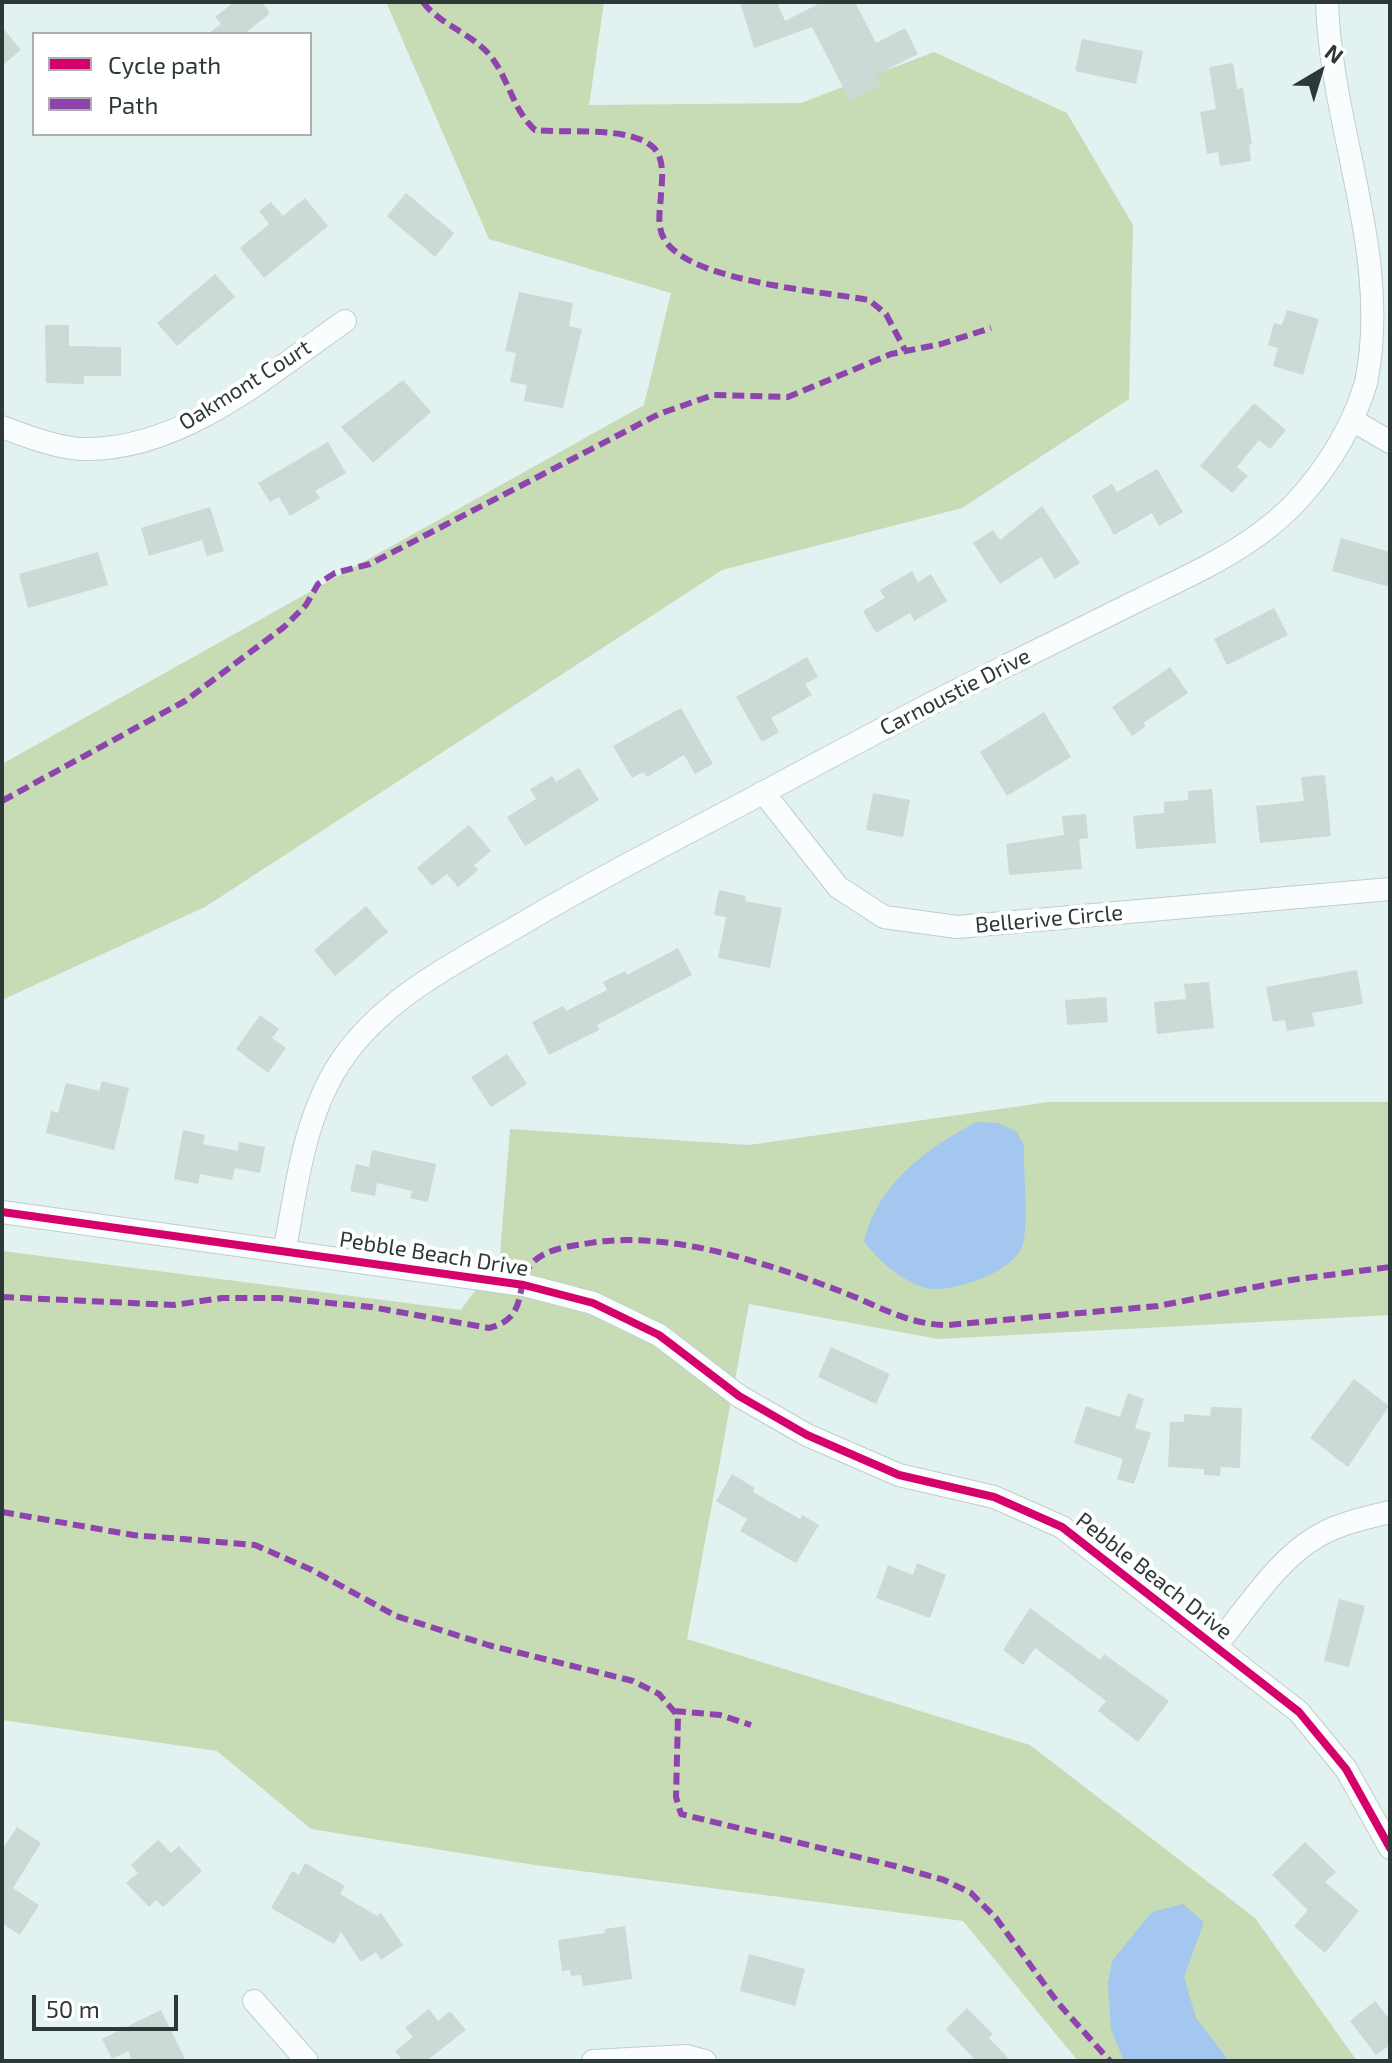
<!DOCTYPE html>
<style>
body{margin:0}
#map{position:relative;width:1392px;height:2063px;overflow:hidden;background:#e1f2f0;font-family:"Exo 2",sans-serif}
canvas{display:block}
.frame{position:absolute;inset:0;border:4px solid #2d3938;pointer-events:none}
.legend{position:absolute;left:32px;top:32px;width:280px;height:104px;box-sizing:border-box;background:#fff;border:2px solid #abb0af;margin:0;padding:10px 14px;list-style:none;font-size:24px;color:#2d3938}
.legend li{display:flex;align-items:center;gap:16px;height:40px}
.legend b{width:40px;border:2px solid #abb0af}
.north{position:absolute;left:1280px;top:32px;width:80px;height:80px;-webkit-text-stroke:6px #fff;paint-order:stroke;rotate:38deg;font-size:22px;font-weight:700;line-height:32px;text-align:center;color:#2d3938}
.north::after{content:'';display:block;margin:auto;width:28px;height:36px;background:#2d3938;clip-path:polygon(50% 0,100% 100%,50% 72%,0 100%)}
.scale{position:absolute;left:32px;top:1995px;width:146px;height:36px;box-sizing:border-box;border:4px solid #2d3938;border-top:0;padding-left:10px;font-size:24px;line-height:28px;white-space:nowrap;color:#2d3938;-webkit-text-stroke:6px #fff;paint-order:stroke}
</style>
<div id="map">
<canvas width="1392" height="2063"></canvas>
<div class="frame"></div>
<ul class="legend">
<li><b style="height:10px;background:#d6006c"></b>Cycle path</li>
<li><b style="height:10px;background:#8e44ad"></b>Path</li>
</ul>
<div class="north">N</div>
<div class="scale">50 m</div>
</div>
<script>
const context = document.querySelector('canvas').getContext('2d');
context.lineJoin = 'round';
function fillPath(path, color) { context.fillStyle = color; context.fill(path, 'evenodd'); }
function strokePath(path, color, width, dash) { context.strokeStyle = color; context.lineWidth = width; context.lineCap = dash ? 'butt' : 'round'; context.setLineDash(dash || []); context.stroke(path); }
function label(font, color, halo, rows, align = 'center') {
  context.font = font + ' "Exo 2",sans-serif'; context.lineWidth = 8; context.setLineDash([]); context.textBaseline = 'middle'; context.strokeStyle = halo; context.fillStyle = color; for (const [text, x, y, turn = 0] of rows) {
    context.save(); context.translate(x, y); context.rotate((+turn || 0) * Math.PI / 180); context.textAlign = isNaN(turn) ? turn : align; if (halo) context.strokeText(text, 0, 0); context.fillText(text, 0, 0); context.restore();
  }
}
fillPath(new Path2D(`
 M386 2H604L589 105 801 103 934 52 1067 113 1133 225 1129 399 962 508 722 570 205 907 2 1000V764L644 405 671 293 489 239Z
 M1049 1102H1390V1315L938 1339 749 1304 687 1639 1030 1745 1255 1918 1357 2061H1078L963 1921 535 1865 311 1829 217 1751 2 1720V1251L461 1310 500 1256 510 1129 749 1145Z`), '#c7dbb5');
fillPath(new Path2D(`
 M976 1122 998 1123 1017 1132 1024 1145C1023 1170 1029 1223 1023 1244 1016 1272 947 1296 922 1287 900 1279 877 1260 864 1241 879 1182 925 1150 976 1122Z
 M1183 1904 1204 1922 1184 1977 1196 2018 1229 2061H1124L1111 2029 1108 1984 1112 1961 1152 1912Z`), '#a3c7ee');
fillPath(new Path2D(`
 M234 2H262L270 13 244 34H208L221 24 215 17Z
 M740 2H777L785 21 822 2H855L876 43 905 28 918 54 876 75 881 85 850 101 812 27 754 48Z
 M2 27 21 50 2 66Z
 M1082 39 1143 51 1136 84 1075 71Z
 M1233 63 1237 89 1243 88 1252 144 1249 145 1251 161 1220 166 1218 152 1207 154 1200 112 1216 109 1209 67Z
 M406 193 454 233 435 257 387 216Z
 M305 198 328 226 264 278 240 248 269 224 259 211 271 202 283 216Z
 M215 274 235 297 177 346 157 323Z
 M519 292 573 303 569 326 582 329 563 408 524 401 527 385 510 382 516 353 505 351Z
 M1287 310 1319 319 1303 375 1273 366 1278 348 1268 345 1274 323 1282 325Z
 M45 325H69V346L121 347V376H84V384L46 383Z
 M403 380 431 412 373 463 341 427Z
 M1254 403 1286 430 1270 449 1259 440 1237 467 1248 476 1232 493 1200 466Z
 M328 442 346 473 315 491 320 498 290 516 279 497 270 502 258 483Z
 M1157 469 1183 512 1159 526 1152 513 1114 535 1092 496 1112 484 1117 492Z
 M1042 506 1080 563 1055 579 1041 557 1000 584 973 543 993 530 1000 540Z
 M210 507 224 551 207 556 202 540 149 556 141 528Z
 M1341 538 1390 552V587L1332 571Z
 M98 552 108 585 28 608 19 574Z
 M912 571 918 582 931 574 947 601 914 621 910 613 876 633 863 611 885 598 880 590Z
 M1274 608 1288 635 1227 665 1214 639Z
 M807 657 818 677 805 684 812 695 771 718 779 732 762 742 736 697Z
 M1170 667 1188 693 1143 723 1146 726 1132 736 1112 707Z
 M681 708 713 764 695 774 684 755 647 777 643 772 632 778 613 746Z
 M1044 712 1071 757 1007 796 980 752Z
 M579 768 599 800 525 846 507 817 536 799 530 789 552 776 556 782Z
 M1325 775 1331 836 1260 843 1256 806 1304 801 1301 777Z
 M1212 789 1216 843 1136 849 1133 816 1164 813V802L1188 800V791Z
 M873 793 910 800 903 837 866 830Z
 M1086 814 1088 838 1079 839 1082 869 1009 875 1006 844 1064 835 1062 816Z
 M469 825 491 851 474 865 478 870 458 887 447 874 432 886 417 868Z
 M719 890 746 896 745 901 782 908 770 968 718 958 726 917 714 915Z
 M366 906 388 932 335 976 314 950Z
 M678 948 692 975 597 1025 599 1030 549 1055 532 1022 563 1006 566 1011 607 990 603 982 625 971 627 975Z
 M1357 970 1363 1004 1312 1013 1315 1026 1287 1031 1285 1020 1273 1022 1266 987Z
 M1209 982 1214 1028 1157 1034 1154 1002 1186 999 1184 984Z
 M1106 997 1108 1022 1067 1025 1065 1000Z
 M260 1015 279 1029 272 1038 286 1048 268 1073 236 1049Z
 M507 1054 527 1084 491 1107 471 1077Z
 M102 1081 129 1088 114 1150 46 1133 51 1111 58 1113 66 1083 99 1091Z
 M183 1130 205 1135 203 1144 238 1151 239 1142 265 1147 260 1173 235 1168 232 1180 200 1174 198 1184 174 1179Z
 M372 1150 436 1164 428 1202 410 1198 412 1191 377 1183 375 1196 350 1191 356 1164 369 1167Z
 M831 1347 890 1374 876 1404 818 1377Z
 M1354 1379 1389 1406 1348 1467 1310 1438Z
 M1128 1393 1144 1399 1135 1428 1151 1433 1134 1484 1117 1479 1123 1459 1074 1443 1086 1406 1120 1417Z
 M1211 1407 1242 1408 1240 1468 1221 1467 1220 1476 1204 1475V1469L1168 1467 1170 1422H1184V1414L1210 1416Z
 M732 1474 755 1488 753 1492 800 1519 802 1515 819 1525 796 1563 740 1531 747 1519 716 1501Z
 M917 1563 946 1575 930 1618 876 1598 888 1565 913 1575Z
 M1339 1599 1365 1606 1349 1667 1324 1661Z
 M1030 1608 1100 1660 1104 1654 1169 1701 1138 1742 1098 1711 1106 1701 1035 1648 1023 1665 1003 1650Z
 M17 1827 41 1843 13 1888 39 1905 20 1935 2 1923V1850Z
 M158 1840 171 1853 179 1846 202 1871 163 1907 156 1900 149 1907 126 1883 138 1873 131 1865Z
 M1305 1842 1336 1872 1325 1882 1359 1911 1325 1953 1294 1926 1308 1910 1272 1875Z
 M305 1863 345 1886 340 1894 377 1916 381 1913 403 1945 381 1960 376 1952 361 1962 341 1932 334 1944 271 1908 292 1871 299 1875Z
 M625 1926 632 1979 583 1986 581 1975 571 1976 570 1970 562 1971 558 1940 605 1933V1929Z
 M749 1954 805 1969 795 2006 740 1991Z
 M1375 2001 1390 2020V2045L1376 2055 1350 2021Z
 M967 2008 993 2034 989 2038 1011 2061H976L946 2029Z
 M429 2009 438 2021 450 2011 466 2030 426 2061H403L395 2051 413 2037 405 2028Z
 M161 2010 186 2061H132L128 2051 112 2059 102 2039Z`), '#ccd9d4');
const minor = new Path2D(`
 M1352 420 1390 442
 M2 427C26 436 60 449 85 449 183 450 269 374 345 321
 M763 792 838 887 884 917 957 927 1390 889
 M2 1212 524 1285 593 1303 659 1335 739 1396 807 1435 899 1475 994 1497 1062 1527 1299 1712 1346 1769 1390 1848
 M285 1249C296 1188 304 1118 339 1064 381 999 455 963 520 925 591 882 665 845 738 806 823 761 906 715 992 673 1042 648 1091 624 1141 599 1182 579 1225 560 1262 532 1309 498 1349 439 1366 383 1392 255 1331 130 1327 2
 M1215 1647C1246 1610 1276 1560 1318 1536 1340 1523 1366 1518 1390 1512
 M254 2001 307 2061
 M593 2061 687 2056 705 2061`);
strokePath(minor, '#c0cdcc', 24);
strokePath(minor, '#fafdfd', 22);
strokePath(new Path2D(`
 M423 2C438 23 468 32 487 52 509 76 511 108 535 130 567 134 630 125 654 148 665 159 662 181 661 195 660 211 656 228 666 242 695 282 820 291 869 300L886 314 905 350
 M2 801 185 701 284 627 306 605 318 584 335 573 370 564 659 414 713 395 788 397 891 354 941 344 991 328
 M2 1297 174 1305 222 1298H279L371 1307 489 1328C534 1317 510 1278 538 1258 550 1249 569 1246 584 1244 666 1228 770 1264 845 1293 881 1307 909 1325 948 1325L1158 1306 1291 1280 1390 1267
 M2 1512 133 1535 255 1545 312 1570 396 1616 488 1645 633 1681 659 1694 678 1716 676 1797 681 1814 895 1866 944 1880 971 1893 996 1918 1058 2003 1110 2061
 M674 1711 720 1715 751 1725`), '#8e44ad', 6, [12, 6]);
strokePath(new Path2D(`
 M2 1212 524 1285 593 1303 659 1335 739 1396 807 1435 899 1475 994 1497 1062 1527 1299 1712 1346 1769 1390 1848`), '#d6006c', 8);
label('22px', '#2d3938', '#fff', [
 ["Oakmont Court",245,385,-32],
 ["Carnoustie Drive",955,692,-27],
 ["Bellerive Circle",1049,919,-5],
 ["Pebble Beach Drive",434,1254,9],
 ["Pebble Beach Drive",1154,1576,38]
]);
</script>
